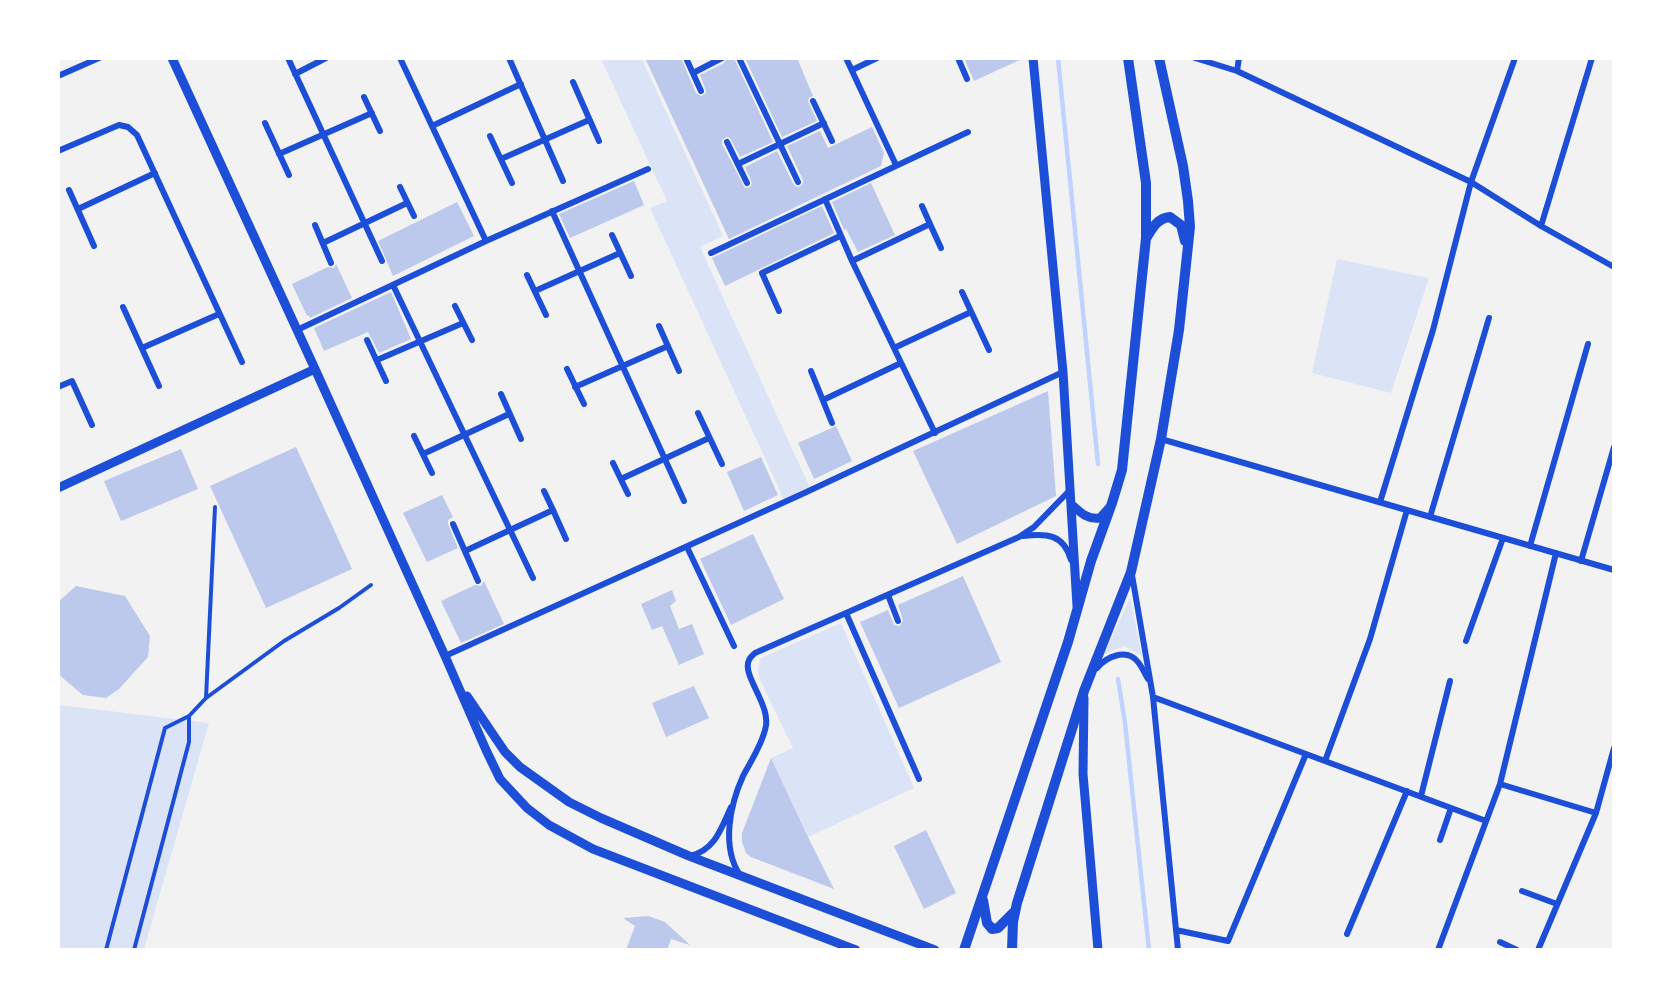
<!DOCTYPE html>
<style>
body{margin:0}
#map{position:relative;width:1672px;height:1008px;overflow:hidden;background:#f2f2f2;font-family:"Public Sans",sans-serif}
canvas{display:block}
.frame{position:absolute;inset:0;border:60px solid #fff;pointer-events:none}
</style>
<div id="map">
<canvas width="1672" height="1008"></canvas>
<div class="frame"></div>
</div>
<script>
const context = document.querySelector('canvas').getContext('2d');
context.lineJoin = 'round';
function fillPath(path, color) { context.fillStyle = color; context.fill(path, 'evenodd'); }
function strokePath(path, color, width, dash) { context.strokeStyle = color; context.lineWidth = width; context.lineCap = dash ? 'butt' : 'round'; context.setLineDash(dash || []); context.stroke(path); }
fillPath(new Path2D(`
 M601 59H642L723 236 700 247 811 490 785 502 650 208 667 201Z
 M1337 259 1429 278 1391 393 1312 373Z
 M1130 598 1142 656 1125 646 1104 654Z
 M841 623 914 788 808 837 771 758 793 748 759 678 758 668 761 658Z
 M59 705 209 723 144 949 59 950Z`), '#dbe4f7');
strokePath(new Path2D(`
 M1058 58 1098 464
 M1118 679 1125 723 1149 950`), '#bfd3fe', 4.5);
fillPath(new Path2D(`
 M645 58H681L696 93 701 96 705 94 706 91 700 75 724 63 727 58H734L773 142 740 157 730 138 727 137 722 140V144L745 188 750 187 752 183 745 167 777 151 794 185 797 187 801 186 803 183V180L787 146 820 131 828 148 872 127 884 153 881 166 729 239Z
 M745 58H797L813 96 809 98 808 101 817 121 782 137Z
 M964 58H1024L974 81Z
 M634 181 644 205 570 238 559 214Z
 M871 183 895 235 858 252 846 229 844 230 832 202Z
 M457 202 474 236 393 276 378 241Z
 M822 206 834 233 725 286 712 258Z
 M336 264 352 298 310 318 308 315 307 316 292 284 328 267 334 268Z
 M391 292 411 339 379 353 368 332 324 351 314 328Z
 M1048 391 1056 496 957 544 913 451Z
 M836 426 852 461 814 479 798 443Z
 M296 447 352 569 266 608 210 486Z
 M181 449 198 489 121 521 104 481Z
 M761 457 778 495 744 511 727 472Z
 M442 495 453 517 448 520V524L458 548 427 562 403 513Z
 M753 534 784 599 731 625 700 559Z
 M963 576 1001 662 899 708 860 622 888 610 894 625 900 626 903 620 898 605Z
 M484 581 504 624 461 643 441 601 475 585 481 586Z
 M76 586 125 596 150 636 148 657 119 689 106 698 83 695 58 674V602Z
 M672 590 676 601 670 606 679 629 692 624 704 654 679 665 662 626 652 630 641 604Z
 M694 686 709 718 666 737 652 703Z
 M771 758 808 837 834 889 751 857 746 853 742 842V833Z
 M926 830 956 893 924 909 894 846Z
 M648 916 665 922 690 945 671 939 667 950H626L635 926 623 918Z`), '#bdc9ec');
strokePath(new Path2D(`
 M206 698 215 507
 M106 950 165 728 189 716 206 698 284 641 339 608 371 585
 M134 950 189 742V716`), '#1d4ed8', 4);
strokePath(new Path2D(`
 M288 58 382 261
 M400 58 486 241
 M509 58 563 181
 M686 58 701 91
 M739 58 798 182
 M846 58 896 165
 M958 58 967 79
 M1195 58 1237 71 1471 182 1541 226 1614 267
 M852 70 877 58
 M1237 71 1239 58
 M693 73 722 58
 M295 74 326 58
 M58 76 99 58
 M573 82 599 141
 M364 97 380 131
 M813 101 832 141
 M265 123 289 175
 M432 126 521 84
 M490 136 512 183
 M727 142 747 183
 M58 151 119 125 128 127 137 135 242 362
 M279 154 372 113
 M501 159 589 120
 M738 164 824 123
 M400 187 414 216
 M69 190 94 246
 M825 199 852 261 935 433
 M922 206 930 224
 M78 209 155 173
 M552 211 684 501
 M315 225 331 263
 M1541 226 1592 58
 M612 235 631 276
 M323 243 407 203
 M711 253 968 132
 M852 261 930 224 941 248
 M527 275 546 315
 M393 285 533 578
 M535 291 620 253
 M962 292 989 350
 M455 306 472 340
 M123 307 159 386
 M779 311 762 273 840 236
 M659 326 679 371
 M297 330 486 241 648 169
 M367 340 386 381
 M142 348 219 314
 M894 348 971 312
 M377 360 463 323
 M567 369 584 404
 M811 371 832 423
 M58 387 72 381 92 425
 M575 387 668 346
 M501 394 521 439
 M823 400 901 363
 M698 413 722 464
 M414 436 432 473
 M1161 439 1614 570
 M423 454 509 414
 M613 463 628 494
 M621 479 709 438
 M544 491 553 510
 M1380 502 1433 330 1471 182 1515 58
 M1430 517 1489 318
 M453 524 478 581
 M1023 536C1046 533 1064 534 1071 560
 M1530 546 1588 344
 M687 547 734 646
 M465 551 553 510 566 539
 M1581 561 1614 447
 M1132 575 1153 697 1178 950
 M888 595 898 621
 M846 613 919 779
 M1466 641 1503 538
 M445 656 800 495 1063 372
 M1097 668C1107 656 1127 648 1138 662 1142 667 1145 674 1148 679
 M1153 697 1486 821
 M1325 761 1370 639 1407 510
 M1500 784 1596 813
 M1421 796 1450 681
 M1440 840 1451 808
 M690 856C715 850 721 829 731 807
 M740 875C721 847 730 805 743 776 751 761 761 746 765 730 773 706 741 676 749 660 750 657 753 655 755 653L1019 537 1034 527 1070 490
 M1522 891 1557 904
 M1176 930 1228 941 1306 754
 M1347 934 1407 791
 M1500 942 1517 950
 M1438 950 1500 784 1556 553
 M1538 950 1596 813 1614 748`), '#1d4ed8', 6);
strokePath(new Path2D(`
 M172 58 315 369 445 656 486 750 500 779 527 808 549 825 593 849 856 950
 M1033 58 1063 372 1077 606
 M58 488 315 369
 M1071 504C1080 512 1087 520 1100 518L1109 508
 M467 696 505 752 520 767 569 802 601 818 689 856 935 950
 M1084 698 1083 774 1098 950`), '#1d4ed8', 9);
strokePath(new Path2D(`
 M1147 237C1153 227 1158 218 1170 217L1181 225 1185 241
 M983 900 987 923 992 929 998 928 1014 912
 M964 950 1068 642 1091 561 1112 503 1122 470 1146 238V183L1128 58
 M1012 950 1013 922 1017 903 1084 691 1131 572 1161 439 1179 330 1190 227 1188 201 1183 166 1159 58`), '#1d4ed8', 10);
</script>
